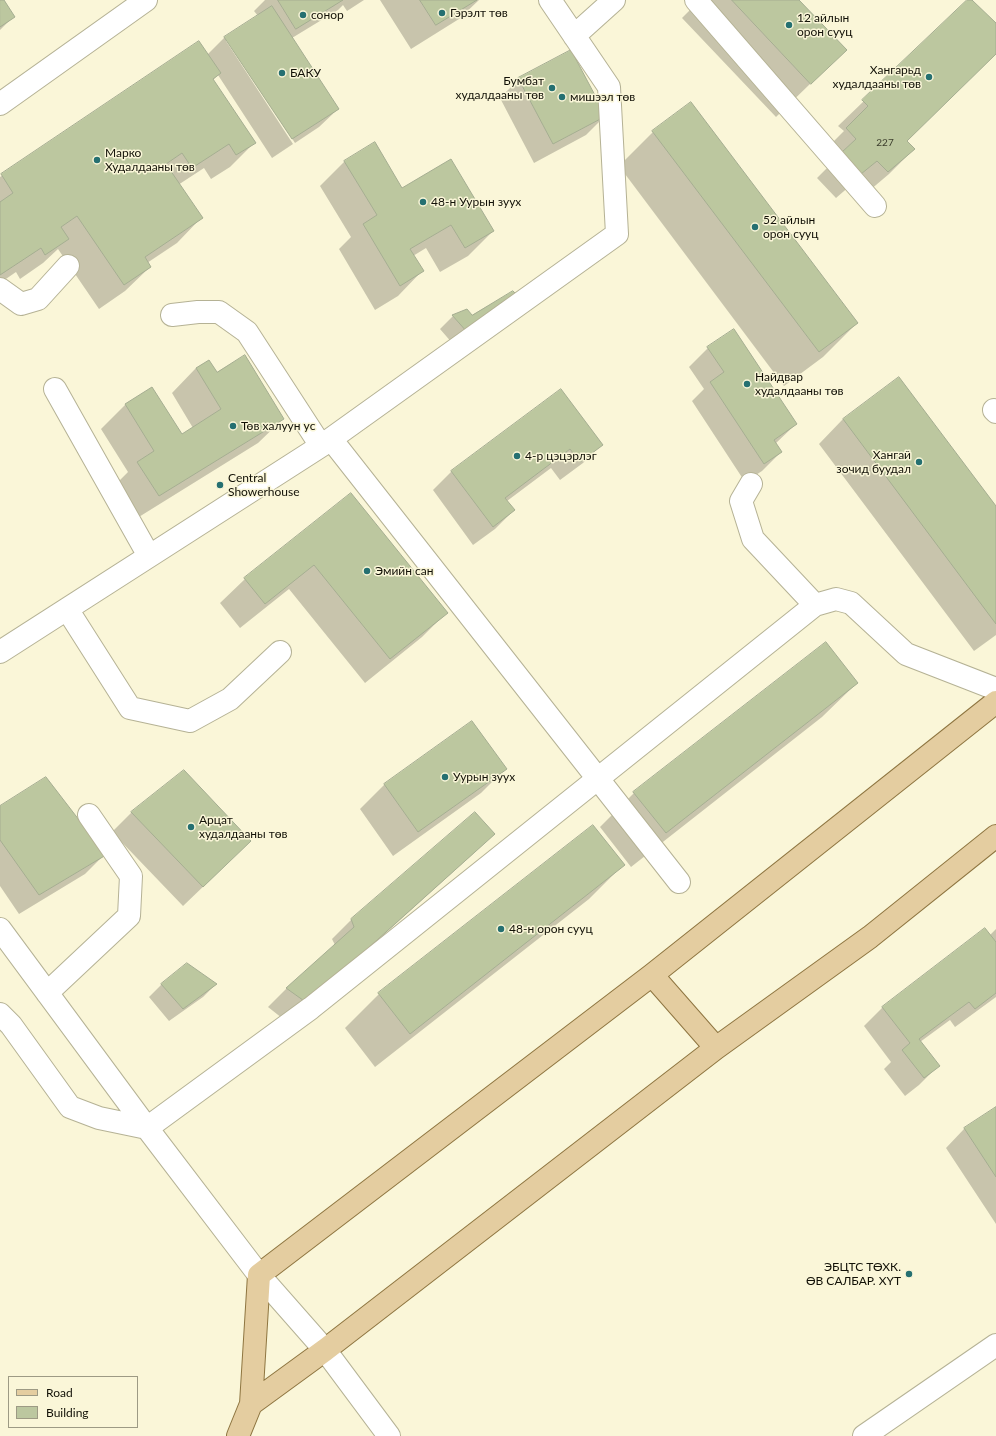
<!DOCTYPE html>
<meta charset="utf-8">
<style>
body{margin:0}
#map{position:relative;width:996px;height:1436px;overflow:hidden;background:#faf6d8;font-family:Lato,sans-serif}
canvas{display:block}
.legend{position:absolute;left:8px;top:1376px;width:130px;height:52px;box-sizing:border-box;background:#faf6d8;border:1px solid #9d9a84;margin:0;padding:5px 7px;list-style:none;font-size:12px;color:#111006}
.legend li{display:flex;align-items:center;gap:8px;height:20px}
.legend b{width:20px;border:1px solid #9d9a84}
</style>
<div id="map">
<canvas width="996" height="1436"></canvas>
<ul class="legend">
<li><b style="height:5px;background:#e4cda0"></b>Road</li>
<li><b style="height:11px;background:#bcc79f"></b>Building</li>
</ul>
</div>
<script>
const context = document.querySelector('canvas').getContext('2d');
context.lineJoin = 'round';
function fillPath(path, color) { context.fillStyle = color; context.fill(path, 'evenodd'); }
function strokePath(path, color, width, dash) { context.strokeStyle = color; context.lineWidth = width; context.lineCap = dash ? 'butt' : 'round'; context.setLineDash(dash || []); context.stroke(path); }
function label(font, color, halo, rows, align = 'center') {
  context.font = font + ' Lato,sans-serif'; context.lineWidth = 3; context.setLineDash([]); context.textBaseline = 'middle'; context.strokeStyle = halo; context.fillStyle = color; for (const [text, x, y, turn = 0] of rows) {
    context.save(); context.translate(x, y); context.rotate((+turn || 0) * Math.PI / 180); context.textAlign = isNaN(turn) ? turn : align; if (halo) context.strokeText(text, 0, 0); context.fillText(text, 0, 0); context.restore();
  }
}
fillPath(new Path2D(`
 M0 0H3L13 17 0 30Z
 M265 0H364L347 11 343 5 338 10 292 38 338 109 319 127 295 143 228 41H226L293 144 272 158 218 75 213 80 255 142 230 167 211 179 204 168 178 185 201 218 177 243 147 263 150 267 125 291 99 309 58 249 43 263 20 279 16 272 0 283V177L199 43 207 55 225 37 258 16 254 11Z
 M380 0H479L459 19 411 49Z
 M700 0H798L845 50 776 117 682 18Z
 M969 0H971L996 25V53L906 141 914 149 889 174 863 196 851 185 836 198 817 178 832 163 822 153 844 131 838 126Z
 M519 79 605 116 586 135 534 163 500 98Z
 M691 103 857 323 823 357 784 386 619 166 653 132Z
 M345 161 493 231 468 256 440 272 426 248 413 256 422 271 398 296 375 310 339 249 351 237 320 186Z
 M467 310 476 330 453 344 440 329 453 316Z
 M708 348 796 424 775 444 781 452 762 471 745 482 692 401 704 389 689 367Z
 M208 361 216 374 283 419 258 443 134 520 113 487 128 472 101 429 125 405 152 388 181 435 193 428 172 393 196 368Z
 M561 390 602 444 583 463 560 480 551 468 507 501 514 510 495 529 473 545 433 490 452 471Z
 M843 419 996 508V635L974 651 819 444Z
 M351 494 446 613 422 637 365 683 289 589 240 628 220 603 245 579Z
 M857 683 822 717 631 867 600 827 634 793Z
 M472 722 505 769 481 793 393 856 360 809 384 785Z
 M184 772 231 860 183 906 112 832 131 813Z
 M0 807 104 855 85 874 19 914 0 886Z
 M593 826 623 865 589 899 375 1067 345 1028 379 994Z
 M493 834 474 853 287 1022 268 1007 287 988 335 945 332 939 351 920Z
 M996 929V997L955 1027 950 1020 920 1042 938 1066 919 1085 905 1096 884 1069 891 1062 864 1026 883 1007 990 935Z
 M187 965 216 984 203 997 169 1021 149 997 161 985Z
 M996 1108V1224L946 1148 964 1129Z`), '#0003');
const building = new Path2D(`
 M0 0H4L15 17 0 27Z
 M278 0H343L296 29Z
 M420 0H477L436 25Z
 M732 0H799L847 50 811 84Z
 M967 0H972L996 23V54L907 141 915 149 888 172 877 161 861 174 841 153 856 139 846 128 868 106 862 100Z
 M272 6 339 109 292 139 224 37Z
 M199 41 221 73 213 79 256 143 236 155 229 144 192 168 182 153 166 164 203 218 145 257 151 267 124 285 77 216 61 227 69 239 45 255 41 248 0 275V202L13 193 1 174Z
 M571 50 606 116 553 144 518 78Z
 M691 102 858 323 819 352 652 131Z
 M375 142 402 188 451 159 494 231 465 248 451 225 410 249 424 271 400 286 363 224 377 215 344 161Z
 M513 291 519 297 467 332 452 315 467 309 472 315Z
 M734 329 797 424 774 440 782 452 764 464 710 382 724 372 707 347Z
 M245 355 284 419 159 496 137 462 154 451 125 404 152 387 182 434 221 409 196 368 209 360 217 372Z
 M899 377 996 506V624L843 419Z
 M561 389 603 445 580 462 570 449 505 498 515 510 493 527 451 471Z
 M351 493 448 613 390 659 314 565 265 604 244 578Z
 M826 642 858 683 666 833 633 792Z
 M472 721 507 769 418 832 384 784Z
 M184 770 251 841 203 887 131 812Z
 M46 777 106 855 39 895 0 840V806Z
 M475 812 495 834 307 1003 286 988 354 927 351 919Z
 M593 825 625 865 410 1034 378 993Z
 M985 928 996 942V993L975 1009 969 1002 919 1039 940 1066 924 1078 902 1050 910 1043 882 1007Z
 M187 963 217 984 183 1009 161 984Z
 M996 1107V1177L964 1128Z`);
fillPath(building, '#bcc79f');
strokePath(building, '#a5ad91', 1);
const minor = new Path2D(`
 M696 0 875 206
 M574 36 614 0
 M0 104 146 0
 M0 289 21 304 38 299 68 266
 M172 315 198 312H219L247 332 321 446
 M55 389 149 556
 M994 410 996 412
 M331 439 679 882
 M751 484 741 501 753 539 815 605
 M67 609 130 708 190 721 230 699 280 652
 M0 652 321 446 617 234 609 87 550 0
 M0 929 147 1128 259 1275 325 1350 389 1436
 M47 993 129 916 131 876 89 815
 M0 1014 11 1025 70 1107 99 1118 147 1128 311 1008 815 605 836 599 851 603 906 654 996 689
 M864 1436 996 1345`);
const major = new Path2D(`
 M652 975 716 1048
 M251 1404 325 1350 716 1048 870 937 996 836
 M238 1436 251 1404 259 1275 652 975 996 702`);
strokePath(minor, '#b5b295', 24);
strokePath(major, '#8e7540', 24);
strokePath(minor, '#fff', 22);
strokePath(major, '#e4cda0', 22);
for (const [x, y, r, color] of [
 [442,13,4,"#257071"],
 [303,15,4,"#257071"],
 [789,25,4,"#257071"],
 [282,73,4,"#257071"],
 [929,77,4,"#257071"],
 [552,88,4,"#257071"],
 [562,97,4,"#257071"],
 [97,160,4,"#257071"],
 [423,202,4,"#257071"],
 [755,227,4,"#257071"],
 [747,384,4,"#257071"],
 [233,426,4,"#257071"],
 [517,456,4,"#257071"],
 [919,462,4,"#257071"],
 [220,485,4,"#257071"],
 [367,571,4,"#257071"],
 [445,777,4,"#257071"],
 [191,827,4,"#257071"],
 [501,929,4,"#257071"],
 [909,1274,4,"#257071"]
]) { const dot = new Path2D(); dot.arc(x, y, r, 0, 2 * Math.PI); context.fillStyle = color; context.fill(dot); strokePath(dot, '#faf6d8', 1.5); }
label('10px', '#3c3e2c', null, [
 ["227",885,143]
]);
label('12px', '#111006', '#faf6d8', [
 ["Гэрэлт төв",450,13],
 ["сонор",311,15],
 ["12 айлын",797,18],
 ["орон сууц",797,32],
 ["Хангарьд",921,70,"right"],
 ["худалдааны төв",921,84,"right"],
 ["БАКУ",290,73],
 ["Бумбат",544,81,"right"],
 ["худалдааны төв",544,95,"right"],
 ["мишээл төв",570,97],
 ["Марко",105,153],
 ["Худалдааны төв",105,167],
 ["48-н Уурын зуух",431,202],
 ["52 айлын",763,220],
 ["орон сууц",763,234],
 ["Найдвар",755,377],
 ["худалдааны төв",755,391],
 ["Төв халуун ус",241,426],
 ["Хангай",911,455,"right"],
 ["зочид буудал",911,469,"right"],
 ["4-р цэцэрлэг",525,456],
 ["Central",228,478],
 ["Showerhouse",228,492],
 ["Эмийн сан",375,571],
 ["Уурын зуух",453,777],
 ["Арцат",199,820],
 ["худалдааны төв",199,834],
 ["48-н орон сууц",509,929],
 ["ЭБЦТС ТӨХК.",901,1267,"right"],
 ["ӨВ САЛБАР. ХҮТ",901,1281,"right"]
], 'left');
</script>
